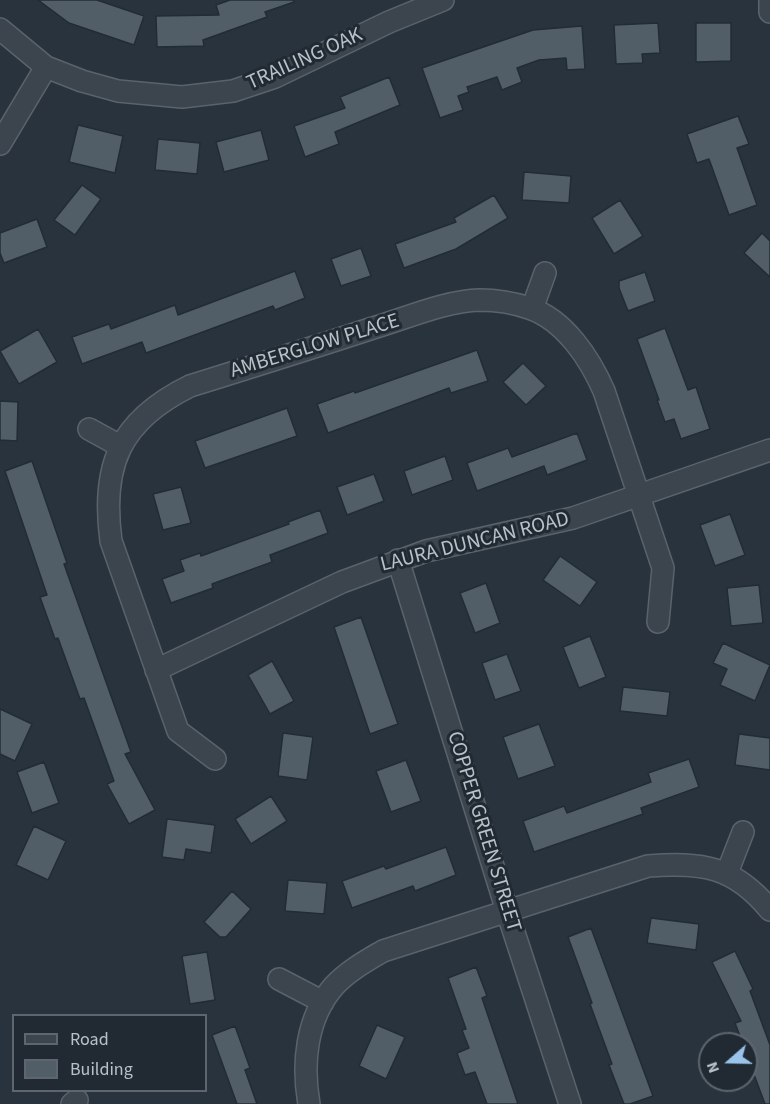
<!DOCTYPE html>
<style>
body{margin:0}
#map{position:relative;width:770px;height:1104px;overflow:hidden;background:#28333d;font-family:"Source Sans 3",sans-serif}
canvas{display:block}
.legend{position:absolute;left:12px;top:1014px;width:195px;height:78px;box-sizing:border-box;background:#212a32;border:2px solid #5d666e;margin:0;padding:8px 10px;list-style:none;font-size:18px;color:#b8c0c8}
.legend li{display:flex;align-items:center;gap:12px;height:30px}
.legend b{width:30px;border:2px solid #5d666e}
.north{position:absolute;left:698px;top:1032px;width:60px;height:60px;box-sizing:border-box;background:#212a32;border:2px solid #5d666e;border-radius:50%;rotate:250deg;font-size:16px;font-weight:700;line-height:24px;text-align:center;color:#b8c0c8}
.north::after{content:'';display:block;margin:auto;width:21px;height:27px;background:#99c3eb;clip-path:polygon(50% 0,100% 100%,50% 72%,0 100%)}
</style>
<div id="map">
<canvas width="770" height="1104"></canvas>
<ul class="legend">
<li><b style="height:8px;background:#3c454d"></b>Road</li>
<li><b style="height:16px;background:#525e67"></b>Building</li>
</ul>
<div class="north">N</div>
</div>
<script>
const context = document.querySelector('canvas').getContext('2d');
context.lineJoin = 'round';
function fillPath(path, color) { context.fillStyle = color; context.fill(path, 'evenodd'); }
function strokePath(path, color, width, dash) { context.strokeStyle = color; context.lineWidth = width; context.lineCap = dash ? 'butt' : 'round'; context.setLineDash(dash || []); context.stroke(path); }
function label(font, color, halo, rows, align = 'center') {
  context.font = font + ' "Source Sans 3",sans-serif'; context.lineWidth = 6; context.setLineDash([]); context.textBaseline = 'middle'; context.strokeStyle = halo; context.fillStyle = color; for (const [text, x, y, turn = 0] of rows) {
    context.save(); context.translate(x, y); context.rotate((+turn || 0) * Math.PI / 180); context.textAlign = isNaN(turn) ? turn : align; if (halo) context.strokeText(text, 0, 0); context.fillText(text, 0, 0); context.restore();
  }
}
const building = new Path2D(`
 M38 0H97L144 16 134 45 69 23Z
 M230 0H293L294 2 265 12 267 17 203 40 204 46 157 47 156 16 219 15 216 5Z
 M658 23 660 53 642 54 643 63 616 64 614 25Z
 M696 23H731V61L696 62Z
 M582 26 585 69 567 70 566 58 539 60 517 68 522 82 502 90 497 77 467 87 469 92 458 96 463 110 440 118 422 68 533 30Z
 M389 77 400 105 335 132 339 144 305 157 294 126 345 108 340 97Z
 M738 116 749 144 737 148 757 205 729 215 709 159 697 163 687 134Z
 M78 125 123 136 115 173 69 162Z
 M261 130 269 160 224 172 216 142Z
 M158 139 200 143 197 174 155 170Z
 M524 172 571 176 569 203 522 200Z
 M82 185 101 199 75 235 54 220Z
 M494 195 508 218 456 249 404 268 395 244 456 222 454 218Z
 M620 200 643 236 614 254 592 218Z
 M37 219 47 247 4 263 0 253V233Z
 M762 233 770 241V277L744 253Z
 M361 248 371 276 341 286 331 259Z
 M295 271 305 298 275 310 273 306 146 353 142 342 82 364 72 337 109 324 111 329 175 305 178 315Z
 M645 272 655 301 628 311 619 288V281Z
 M665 328 688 390 696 387 710 429 681 439 674 419 665 422 657 400H659L637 339Z
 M38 329 57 362 19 384 0 351Z
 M477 350 488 381 451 393 449 388 328 433 317 404 354 391 355 393Z
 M523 363 546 386 526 405 503 382Z
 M0 401 18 402 17 441 0 440Z
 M287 408 297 436 205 468 195 441Z
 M577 433 587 460 547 475 544 466 477 491 467 463 508 448 512 457Z
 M445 456 453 480 412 495 404 471Z
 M32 461 67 563 64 564 131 752 125 754 155 810 129 824 107 784 114 781 84 698 80 699 58 638 55 639 40 597 47 595 5 471Z
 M374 474 384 501 347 515 337 487Z
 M181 487 191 523 163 530 153 494Z
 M320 510 328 533 270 555 272 562 212 584 213 588 171 603 162 579 184 571 180 560 200 553 201 556 289 524 288 522Z
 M730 514 745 555 715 566 700 525Z
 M560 556 597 582 580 606 543 580Z
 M486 583 500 623 475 633 460 593Z
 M759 585 763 623 731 626 727 588Z
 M361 617 398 724 370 734 334 627Z
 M590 636 606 677 579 688 563 647Z
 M723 643 770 665 755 701 720 685 727 669 713 663Z
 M507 654 521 691 495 700 482 663Z
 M272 661 294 701 270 714 248 675Z
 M623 687 670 692 667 716 620 711Z
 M0 709 32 724 15 761 0 754Z
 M539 724 555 766 518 779 503 737Z
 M283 733 313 737 307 780 278 776Z
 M739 734 770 738V770L735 765Z
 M689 759 699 787 641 808 643 814 534 852 523 821 564 806 567 813 651 782 648 773Z
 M406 760 421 801 391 812 376 771Z
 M44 762 59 803 32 813 17 772Z
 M271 796 287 821 251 844 235 819Z
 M167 819 215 825 211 853 186 849 184 860 162 857Z
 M34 826 66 841 48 880 16 865Z
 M446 847 456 875 415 891 413 886 352 908 342 881 384 866 386 869Z
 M288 880 327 883 324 914 285 911Z
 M232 891 251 909 226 937H220L204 922Z
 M651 918 699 924 696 950 647 943Z
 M591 928 653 1096 630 1104H624L609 1065 612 1064 590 1004 592 1003 568 937Z
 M735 951 753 989 750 991 770 1045V1104H765L746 1053V1044H743L735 1023 741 1021 712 962Z
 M207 952 215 1000 190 1004 182 956Z
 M476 967 487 996 482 998 518 1104H487L475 1072 465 1075 457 1053 469 1048 462 1030 466 1029 448 978Z
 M377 1025 405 1037 386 1079 359 1066Z
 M235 1026 250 1068 245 1070 257 1104H237L212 1035Z`);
fillPath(building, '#525e67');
strokePath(building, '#232c34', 1.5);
const street = new Path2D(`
 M770 0V12
 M0 29 46 67 82 81 118 91 182 97 233 91 275 77 389 22 443 0
 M0 144 46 67
 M532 309 545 273
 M89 429 120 446
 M398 560 507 911 570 1104
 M156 670 342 582 426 551 573 518 770 450
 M215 759 178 731 111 541C101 466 119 421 190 386 251 367 312 348 373 328 407 318 444 301 480 300 496 300 514 303 529 308 565 320 590 359 604 391L663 568 658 622
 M727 873 743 832
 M279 979 323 1002
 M72 1104 77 1100
 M309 1104C302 1064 306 1018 334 986 348 971 366 961 383 951L648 866C702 862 734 866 770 910`);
strokePath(street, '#5a636b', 24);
strokePath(street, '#3c454d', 21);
label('21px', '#b8c0c8', '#212a32', [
 ["TRAILING OAK",305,60,-24],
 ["AMBERGLOW PLACE",315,347,-17],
 ["LAURA DUNCAN ROAD",475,543,-14],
 ["COPPER GREEN STREET",483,832,73]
]);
</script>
